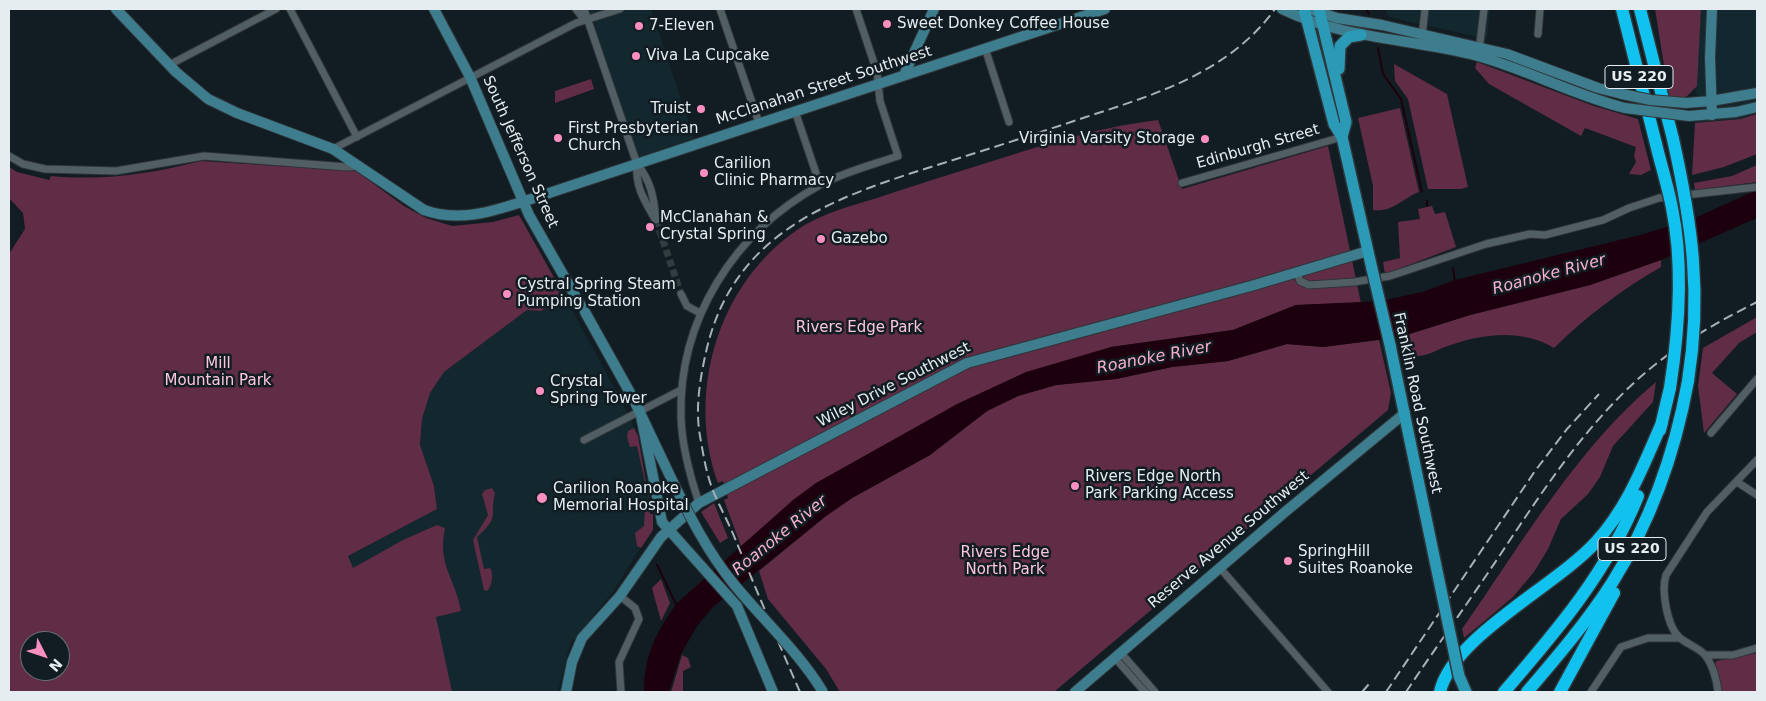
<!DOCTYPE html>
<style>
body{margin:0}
#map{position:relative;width:1766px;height:701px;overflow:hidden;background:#111d22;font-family:"DejaVu Sans",sans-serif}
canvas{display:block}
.frame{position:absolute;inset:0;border:10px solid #e5edf1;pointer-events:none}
.north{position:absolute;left:20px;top:631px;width:50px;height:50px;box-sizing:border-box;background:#111d22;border:1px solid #667075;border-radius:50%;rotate:131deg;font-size:14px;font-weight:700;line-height:20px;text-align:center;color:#e5edf1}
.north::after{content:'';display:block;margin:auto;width:18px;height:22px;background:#fc8fc1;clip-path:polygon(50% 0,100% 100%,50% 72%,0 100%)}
</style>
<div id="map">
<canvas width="1766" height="701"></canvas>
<div class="frame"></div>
<div class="north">N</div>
</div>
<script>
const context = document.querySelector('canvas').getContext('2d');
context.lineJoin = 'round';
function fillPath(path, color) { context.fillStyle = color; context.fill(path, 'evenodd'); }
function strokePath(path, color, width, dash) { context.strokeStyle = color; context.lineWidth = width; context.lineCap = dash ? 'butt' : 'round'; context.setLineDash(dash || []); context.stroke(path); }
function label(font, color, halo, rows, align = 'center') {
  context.font = font + ' "DejaVu Sans",sans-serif'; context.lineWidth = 5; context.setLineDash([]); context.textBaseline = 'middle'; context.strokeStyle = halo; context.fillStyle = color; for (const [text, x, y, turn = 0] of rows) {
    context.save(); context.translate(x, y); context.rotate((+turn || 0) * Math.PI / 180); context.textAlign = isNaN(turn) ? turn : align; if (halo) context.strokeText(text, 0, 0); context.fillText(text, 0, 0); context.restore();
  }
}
fillPath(new Path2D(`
 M585 9H651L696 144 637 164Z
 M1385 9H1490L1487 39 1389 17Z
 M1701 9H1757V114L1741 119 1695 123 1697 95 1695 90Z
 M565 297 621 400 636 431 653 526 651 531 613 592 570 644 558 692H390L348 556 437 509 434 486 420 445 422 419 430 393 444 372 527 310 541 311Z`), '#13272e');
fillPath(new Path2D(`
 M1655 9H1701L1697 86 1685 98 1669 97Z
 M1477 62 1594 106 1638 119 1651 170 1641 175 1629 174 1636 162 1634 156 1636 147 1585 128 1581 136 1489 84 1475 68Z
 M1394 64 1447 94 1468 187 1461 189H1428L1408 99 1395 81Z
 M591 79 594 89 555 103V91Z
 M1400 108 1419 192C1403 198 1392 213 1373 210V186L1358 118Z
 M1757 114V154L1724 167 1692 175 1695 123 1741 119Z
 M1158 120 1182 189 1328 146 1361 303 1296 305 1233 330 1111 347 816 483 741 546 724 500 728 498 723 481 718 483C686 394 717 285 797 230 820 214 850 206 877 198 906 188 935 179 964 170 1028 150 1090 128 1158 120Z
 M201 161 356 171 404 206 426 218 452 226 493 222 519 215 565 297 541 311 527 310 444 372 430 393 422 419 420 445 434 486 437 509 348 556 353 568 403 540 437 525 445 528C437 565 455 577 461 611L436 617 452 692H9V254L25 229 23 213 9 198V167L17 172 49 180 51 176C103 181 151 174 201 161ZM30 641H60V671H30Z
 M1757 165V182L1695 190 1694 183 1732 176Z
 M1432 206 1435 214 1445 212 1456 247 1385 274 1383 262 1400 258 1398 222 1420 219 1418 209Z
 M1661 260V267C1621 290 1587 316 1554 348 1521 328 1480 334 1445 347 1435 351 1422 359 1411 355 1403 353 1402 344 1400 337L1470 315 1590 285Z
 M1757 317V332L1739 343 1712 373 1737 394 1704 433 1698 386 1703 348Z
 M1379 340 1391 393 1388 410 1054 692H840L826 669 768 599 759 571 826 516 852 498 930 455 987 411 1018 396 1056 385 1116 379 1172 367 1228 361 1287 344 1323 347Z
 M1656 382 1653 402 1613 446 1600 477 1588 494 1561 519 1548 549 1534 572 1513 597 1464 638 1462 629C1522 543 1576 449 1656 382Z
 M634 428 638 436 650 505 637 446 630 447 627 437 628 431Z
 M492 488 495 493C489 518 501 515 477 537L484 569 490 568C494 574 492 587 487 591L484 590 473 540 488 515 482 494 485 490Z
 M714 503 728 538 720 543 701 512Z
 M649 508 650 514H653V530L641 548 637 546 635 533 644 526 645 509Z
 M661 579 670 603 661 621 652 588Z
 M1757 653V692H1721L1715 666 1716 661Z
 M682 655 688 658 691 667 683 671V692H671Z`), '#612c45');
fillPath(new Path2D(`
 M1757 190V218L1661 260 1590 285 1470 315 1400 337 1323 347 1287 344 1228 361 1172 367 1116 379 1056 385 1018 396 987 411 930 455 852 498 826 516 713 607 697 626 681 654 669 692H644C644 656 656 632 677 603L793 500 816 483 957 404 1026 372 1111 347 1233 330 1296 305 1381 301 1422 292 1455 280 1644 234 1697 217Z`), '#1d000d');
strokePath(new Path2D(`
 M1366 9 1369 14
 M1378 48 1383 74 1401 99 1422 192
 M1427 201V206
 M1453 268 1455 282
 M657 565 677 606`), '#1d000d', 2);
strokePath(new Path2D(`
 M656 220 681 294`), '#313c41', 7, [7, 3.5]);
const street = new Path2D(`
 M290 9 357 137
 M576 9 583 18 588 19
 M584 9 637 164C651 181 654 198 656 220
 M720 9 759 123
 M1538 34 1540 9
 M1422 37 1425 9
 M985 48 1009 122
 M1479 51 1484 9
 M169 65 276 9
 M795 111 820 185
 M333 149 576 23 620 9
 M9 156 23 164 45 169 116 171 204 156 347 167 358 166
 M637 164C635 186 644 200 655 219
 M1182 183 1342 137
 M1297 272 1300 281 1309 285 1354 282 1390 276 1486 244 1530 234 1545 235 1603 220 1629 208 1659 198 1757 187
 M681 294 687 306 700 313
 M1711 433 1757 379
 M584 440 681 390
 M1737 482 1757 495
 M699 503C690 476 682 447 681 418 678 320 734 232 820 185 844 172 872 165 898 156L880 101 877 72 856 9
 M1220 568 1328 692
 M620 596 635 608 639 619 619 662 621 692
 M1121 653 1155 692
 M1705 655H1733L1757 648
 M1115 658 1145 692
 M1591 692 1621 647 1648 638H1680
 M1718 692C1717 681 1713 665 1705 655 1699 648 1687 644 1680 638 1667 627 1661 590 1666 575L1707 512 1757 460`);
const secondary = new Path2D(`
 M116 9 176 72 208 99 237 113 333 149 424 210C463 224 499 209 537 197L1105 9
 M434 9 470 77 529 215 581 306
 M1282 9C1344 39 1405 38 1470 54 1523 67 1572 95 1625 108
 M1309 9 1337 18 1382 25 1507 54 1598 88 1622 94
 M1712 9 1710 58 1712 115
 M904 75 934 9
 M1686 103 1711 101 1757 93
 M1689 116 1736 112 1757 107
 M585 312 633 398 671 478
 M640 411 662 522 737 606 773 692
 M566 692 572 662 582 638 620 596 661 537 699 503 967 363 1251 286 1368 251
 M1075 692 1285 512 1405 413`);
const primary = new Path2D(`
 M1304 9 1334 124 1342 137 1372 269
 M1319 9 1346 122 1342 137
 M1339 69 1340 46 1349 37 1361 35
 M1390 345 1420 489
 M1459 676 1466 692`);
const highway = new Path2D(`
 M1622 9 1656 144
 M1640 9 1673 139
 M1660 430 1670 388
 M1440 692C1452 637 1556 586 1596 542 1628 507 1643 466 1662 423
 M1504 692C1556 632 1608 571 1638 496
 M1527 692C1557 657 1587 622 1612 583 1651 521 1675 453 1688 381
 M1560 692 1614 593`);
strokePath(street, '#2f3539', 9);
strokePath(secondary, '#2f3539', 12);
strokePath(primary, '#2f3539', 14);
strokePath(highway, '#2f3539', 15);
strokePath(street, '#515f64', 7);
strokePath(secondary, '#3e7d8e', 10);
strokePath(primary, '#2b9ab7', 11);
strokePath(highway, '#11c2ef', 12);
strokePath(new Path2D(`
 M800 692C778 642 757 591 736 541 729 523 719 506 712 488 706 472 703 453 700 436 695 408 700 379 706 352 734 227 841 195 950 161 995 147 1041 132 1086 117 1157 94 1229 72 1275 9
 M1362 692 1369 684
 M1386 692 1535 471 1567 429 1599 394
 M1406 692C1436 647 1468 603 1498 558 1540 495 1581 431 1637 380 1672 348 1715 323 1757 302`), '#a7b0b5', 2, [10, 5]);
const secondaryBridge = new Path2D(`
 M1622 94 1651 100 1686 103
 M1625 108 1689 116
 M671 478C689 515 707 551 733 583 762 619 799 652 823 692`);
const primaryBridge = new Path2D(`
 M1372 269 1390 345
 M1420 489 1459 676`);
const highwayBridge = new Path2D(`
 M1673 139C1692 224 1702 294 1688 381
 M1656 144C1661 165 1668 187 1672 208 1684 266 1679 330 1670 388`);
strokePath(secondaryBridge, '#2f3539', 12, []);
strokePath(primaryBridge, '#2f3539', 14, []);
strokePath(highwayBridge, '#2f3539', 15, []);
strokePath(secondaryBridge, '#3e7d8e', 10);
strokePath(primaryBridge, '#2b9ab7', 11);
strokePath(highwayBridge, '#11c2ef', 12);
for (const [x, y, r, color] of [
 [887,24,5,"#fc8fc1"],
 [639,26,5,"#fc8fc1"],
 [636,56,5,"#fc8fc1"],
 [701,109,5,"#fc8fc1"],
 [558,138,5,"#fc8fc1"],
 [1205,139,5,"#fc8fc1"],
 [704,173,5,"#fc8fc1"],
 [650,227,5,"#fc8fc1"],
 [821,239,5,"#fc8fc1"],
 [507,294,5,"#fc8fc1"],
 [540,391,5,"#fc8fc1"],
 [1075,486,5,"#fc8fc1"],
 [542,498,6,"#fc8fc1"],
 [1288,561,5,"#fc8fc1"]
]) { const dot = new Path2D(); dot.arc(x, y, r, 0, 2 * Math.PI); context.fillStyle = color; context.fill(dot); strokePath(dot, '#111d22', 2); }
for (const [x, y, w] of [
 [1639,77,68],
 [1632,549,68]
]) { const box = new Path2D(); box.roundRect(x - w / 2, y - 11.5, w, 23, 4); context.fillStyle = '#111d22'; context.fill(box); strokePath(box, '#e5edf1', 1); }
label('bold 14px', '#e5edf1', null, [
 ["US 220",1639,77],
 ["US 220",1632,549]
]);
label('15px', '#e5edf1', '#111d22', [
 ["Sweet Donkey Coffee House",897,24],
 ["7-Eleven",649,26],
 ["Viva La Cupcake",646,56],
 ["Truist",691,109,"right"],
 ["First Presbyterian",568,129],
 ["Church",568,146],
 ["Virginia Varsity Storage",1195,139,"right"],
 ["Carilion",714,164],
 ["Clinic Pharmacy",714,181],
 ["McClanahan &",660,218],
 ["Crystal Spring",660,235],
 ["Gazebo",831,239],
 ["Cystral Spring Steam",517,285],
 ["Pumping Station",517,302],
 ["Crystal",550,382],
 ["Spring Tower",550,399],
 ["Rivers Edge North",1085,477],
 ["Park Parking Access",1085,494],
 ["Carilion Roanoke",553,489],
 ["Memorial Hospital",553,506],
 ["SpringHill",1298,552],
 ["Suites Roanoke",1298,569]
], 'left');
label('15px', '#e5edf1', '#111d22', [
 ["McClanahan Street Southwest",824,86,-18],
 ["Edinburgh Street",1258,147,-16],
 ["South Jefferson Street",520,152,66],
 ["Wiley Drive Southwest",894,385,-27],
 ["Franklin Road Southwest",1417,403,78],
 ["Reserve Avenue Southwest",1229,540,-40]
]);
label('15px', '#fec6dd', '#111d22', [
 ["Rivers Edge Park",859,328],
 ["Mill",218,364],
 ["Mountain Park",218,381],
 ["Rivers Edge",1005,553],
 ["North Park",1005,570]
]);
label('italic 16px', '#f9b0cf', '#111d22', [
 ["Roanoke River",1549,275,-15],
 ["Roanoke River",1154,358,-11],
 ["Roanoke River",780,536,-39]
]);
</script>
